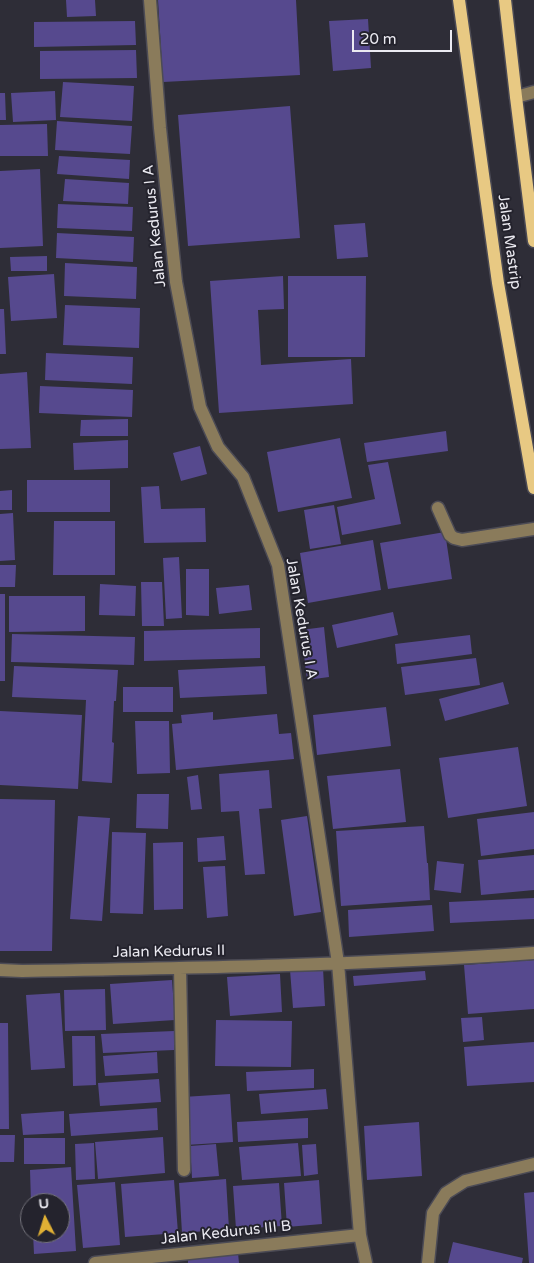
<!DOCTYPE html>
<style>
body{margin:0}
#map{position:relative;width:534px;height:1263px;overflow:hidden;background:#2e2d37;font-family:"Varela Round",sans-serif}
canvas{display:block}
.north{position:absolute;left:20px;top:1193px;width:50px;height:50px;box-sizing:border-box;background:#24232d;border:1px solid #74737b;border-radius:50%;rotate:355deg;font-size:14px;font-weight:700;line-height:20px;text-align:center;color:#ebeaf1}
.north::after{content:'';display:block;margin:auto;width:18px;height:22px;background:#e0b034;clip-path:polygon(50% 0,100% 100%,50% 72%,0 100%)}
.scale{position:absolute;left:352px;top:30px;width:100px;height:22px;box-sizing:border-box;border:2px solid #ebeaf1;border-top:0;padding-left:6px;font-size:15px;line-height:18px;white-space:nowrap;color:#ebeaf1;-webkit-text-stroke:4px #24232d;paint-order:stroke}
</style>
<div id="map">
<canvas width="534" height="1263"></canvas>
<div class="north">U</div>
<div class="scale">20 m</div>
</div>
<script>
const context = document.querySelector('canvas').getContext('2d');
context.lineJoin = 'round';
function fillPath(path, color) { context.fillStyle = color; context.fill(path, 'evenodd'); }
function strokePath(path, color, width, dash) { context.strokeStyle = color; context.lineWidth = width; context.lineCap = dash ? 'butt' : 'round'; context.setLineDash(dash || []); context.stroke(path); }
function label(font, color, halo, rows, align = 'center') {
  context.font = font + ' "Varela Round",sans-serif'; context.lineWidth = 4; context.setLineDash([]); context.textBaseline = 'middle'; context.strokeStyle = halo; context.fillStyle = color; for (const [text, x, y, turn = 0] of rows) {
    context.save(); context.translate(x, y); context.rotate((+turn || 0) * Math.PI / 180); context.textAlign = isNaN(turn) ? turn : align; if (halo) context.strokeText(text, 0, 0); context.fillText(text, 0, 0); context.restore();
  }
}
fillPath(new Path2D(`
 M66 0H95L96 16 67 17Z
 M158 0H296L300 75 163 82Z
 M368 19 371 68 333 71 329 21Z
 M135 21 136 45 34 47V22Z
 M136 50 137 78 40 79V51Z
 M63 82 134 86 132 121 60 117Z
 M55 91 56 120 13 122 11 93Z
 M0 93H5L6 120H0Z
 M290 106 300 238 188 246 178 115Z
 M57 121 132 126 130 154 55 150Z
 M47 124 48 156H0V125Z
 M59 156 130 160 129 179 57 174Z
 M40 169 43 246 0 248V171Z
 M65 179 129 183 128 204 63 201Z
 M58 204 133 207 132 231 57 228Z
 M365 223 368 257 337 259 334 225Z
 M57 233 134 237 133 262 56 258Z
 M47 256V271H11L10 257Z
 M65 263 137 267 136 299 64 296Z
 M54 274 57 318 11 321 8 277Z
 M283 276 284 309 258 310 261 365 351 359 353 404 219 413 210 281Z
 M288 276H366L365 357H288Z
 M65 305 140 308 139 348 63 345Z
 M0 309H4L6 354H0Z
 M46 353 133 357 132 384 45 380Z
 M27 372 31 448 0 449V374Z
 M40 386 133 390 132 417 39 413Z
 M128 419V436H80L81 420Z
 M446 431 448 451 367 462 364 443Z
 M340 438 352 498 278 512 267 452Z
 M128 440V468L74 470 73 443Z
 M200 446 207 474 181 481 173 453Z
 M388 462 401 524 342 535 337 507 375 499 368 465Z
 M27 480H110V512H27Z
 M159 486 161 509 205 508 206 542 144 543 141 487Z
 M12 490V510H0V491Z
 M334 505 341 544 310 549 304 510Z
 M13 513 15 560 0 561V514Z
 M54 521H115V575H53Z
 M445 532 452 579 388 589 380 543Z
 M373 540 381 590 308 603 300 553Z
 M179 557 182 618 166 619 163 558Z
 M0 565H16L15 587H0Z
 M186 569H209V616L186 615Z
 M141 582H162L164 626H142Z
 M100 584 136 586 135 616 99 615Z
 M249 585 252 610 219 614 216 588Z
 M0 594H5V681H0Z
 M9 596H85V631L9 632Z
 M393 612 398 635 337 648 332 625Z
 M324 627 329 677 307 680 301 630Z
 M260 628V658L144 661V631Z
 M12 634 135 637 134 665 11 662Z
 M470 635 472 654 397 664 395 644Z
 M476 658 480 685 405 695 401 667Z
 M14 666 118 670 116 701H114L112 742 114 743 112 783 82 781 86 700 12 697Z
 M265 666 267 694 180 698 178 670Z
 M503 682 509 704 445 721 439 699Z
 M123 687H173V712H123Z
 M386 707 391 746 317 755 313 715Z
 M0 711 82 715 78 789 0 785Z
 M213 712V720L277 714 279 734 291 733 294 759 176 770 172 724 182 723 181 715Z
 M135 721H169L170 773 137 774Z
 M518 747 527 806 448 818 439 758Z
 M400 769 406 822 333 829 327 776Z
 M269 770 272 808 259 809 265 874 245 875 239 811 221 812 219 774Z
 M198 775 202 809 191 810 187 777Z
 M137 794H169L168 829 136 828Z
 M0 799 55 800 52 951H0Z
 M534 812V849L481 856 477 819Z
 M78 816 110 818 102 921 70 919Z
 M307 816 321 912 294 916 281 820Z
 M424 826 427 863H428L430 900 341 906 336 831Z
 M112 832 146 833 143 914 110 913Z
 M224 836 226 860 198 862 197 838Z
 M183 842V909L154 910 153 843Z
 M534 855V890L481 895 478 860Z
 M437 861 464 864 461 893 434 890Z
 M225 866 228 916 207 918 203 867Z
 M534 898V919L450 923 449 902Z
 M432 905 434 931 349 937 348 910Z
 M534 960V1009L468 1014 464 965Z
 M323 968 325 1006 293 1008 290 970Z
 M425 971 426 980 354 986 353 976Z
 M280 974 282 1012 230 1016 227 977Z
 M172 980 175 1020 113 1024 110 984Z
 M105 989 106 1030 65 1031 64 990Z
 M60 993 65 1068 31 1070 26 995Z
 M482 1017 484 1040 463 1042 461 1018Z
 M216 1020 292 1021 291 1067 215 1066Z
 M0 1023H8L9 1129H0Z
 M174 1031V1050L103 1053 101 1034Z
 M72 1036H95L96 1085 73 1086Z
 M534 1042V1082L467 1086 464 1047Z
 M157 1052 158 1073 105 1076 103 1056Z
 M314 1069V1088L247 1091 246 1072Z
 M159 1079 161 1102 100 1106 98 1083Z
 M326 1089 328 1109 261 1114 259 1094Z
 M230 1094 233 1142 186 1145 183 1097Z
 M157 1108 158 1130 71 1136 69 1114Z
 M64 1111V1133L23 1135 21 1114Z
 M308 1118V1138L238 1142 237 1122Z
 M419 1122 422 1176 367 1180 364 1126Z
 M0 1135H15L14 1162H0Z
 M163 1137 165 1173 98 1179 95 1142Z
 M24 1138H65V1164H24Z
 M94 1143 95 1179 76 1180 75 1144Z
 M298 1143 301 1176 242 1180 239 1147Z
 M216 1144 219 1176 192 1178 190 1146Z
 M316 1144 318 1174 304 1176 302 1145Z
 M71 1167 76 1251 34 1254 33 1233H60V1203H31L30 1170Z
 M226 1179 229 1229 182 1233 179 1183Z
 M174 1180 178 1233 125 1237 121 1184Z
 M319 1180 322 1224 287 1227 284 1183Z
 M115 1182 120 1245 83 1248 77 1185Z
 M279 1183 282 1226 236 1229 233 1186Z
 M534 1192V1263H529L524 1193Z
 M453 1242 523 1258 522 1263H448Z
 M238 1253 239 1263H188V1257Z`), '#56498e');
const minor = new Path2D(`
 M150 0 160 128 176 282 200 407 218 447 243 477 278 565 338 963 360 1235 366 1263
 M516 97 534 92
 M438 508 450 535 454 538 462 540 534 529
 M180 968 184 1170
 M0 970 22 971C193 968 364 965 534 953
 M95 1263 360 1235
 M428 1263 433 1213 446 1193 465 1181 534 1164`);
const major = new Path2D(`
 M459 0 498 283 534 488
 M505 0 516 97 534 241`);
strokePath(minor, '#4c4b55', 15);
strokePath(major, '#4c4b55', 15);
strokePath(minor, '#8a7b5b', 12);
strokePath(major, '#e8c983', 12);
label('15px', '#ebeaf1', '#24232d', [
 ["Jalan Kedurus I A",155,226,-96],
 ["Jalan Mastrip",509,242,82],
 ["Jalan Kedurus I A",301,619,80],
 ["Jalan Kedurus II",169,952,-1],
 ["Jalan Kedurus III B",226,1233,-6]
]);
</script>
